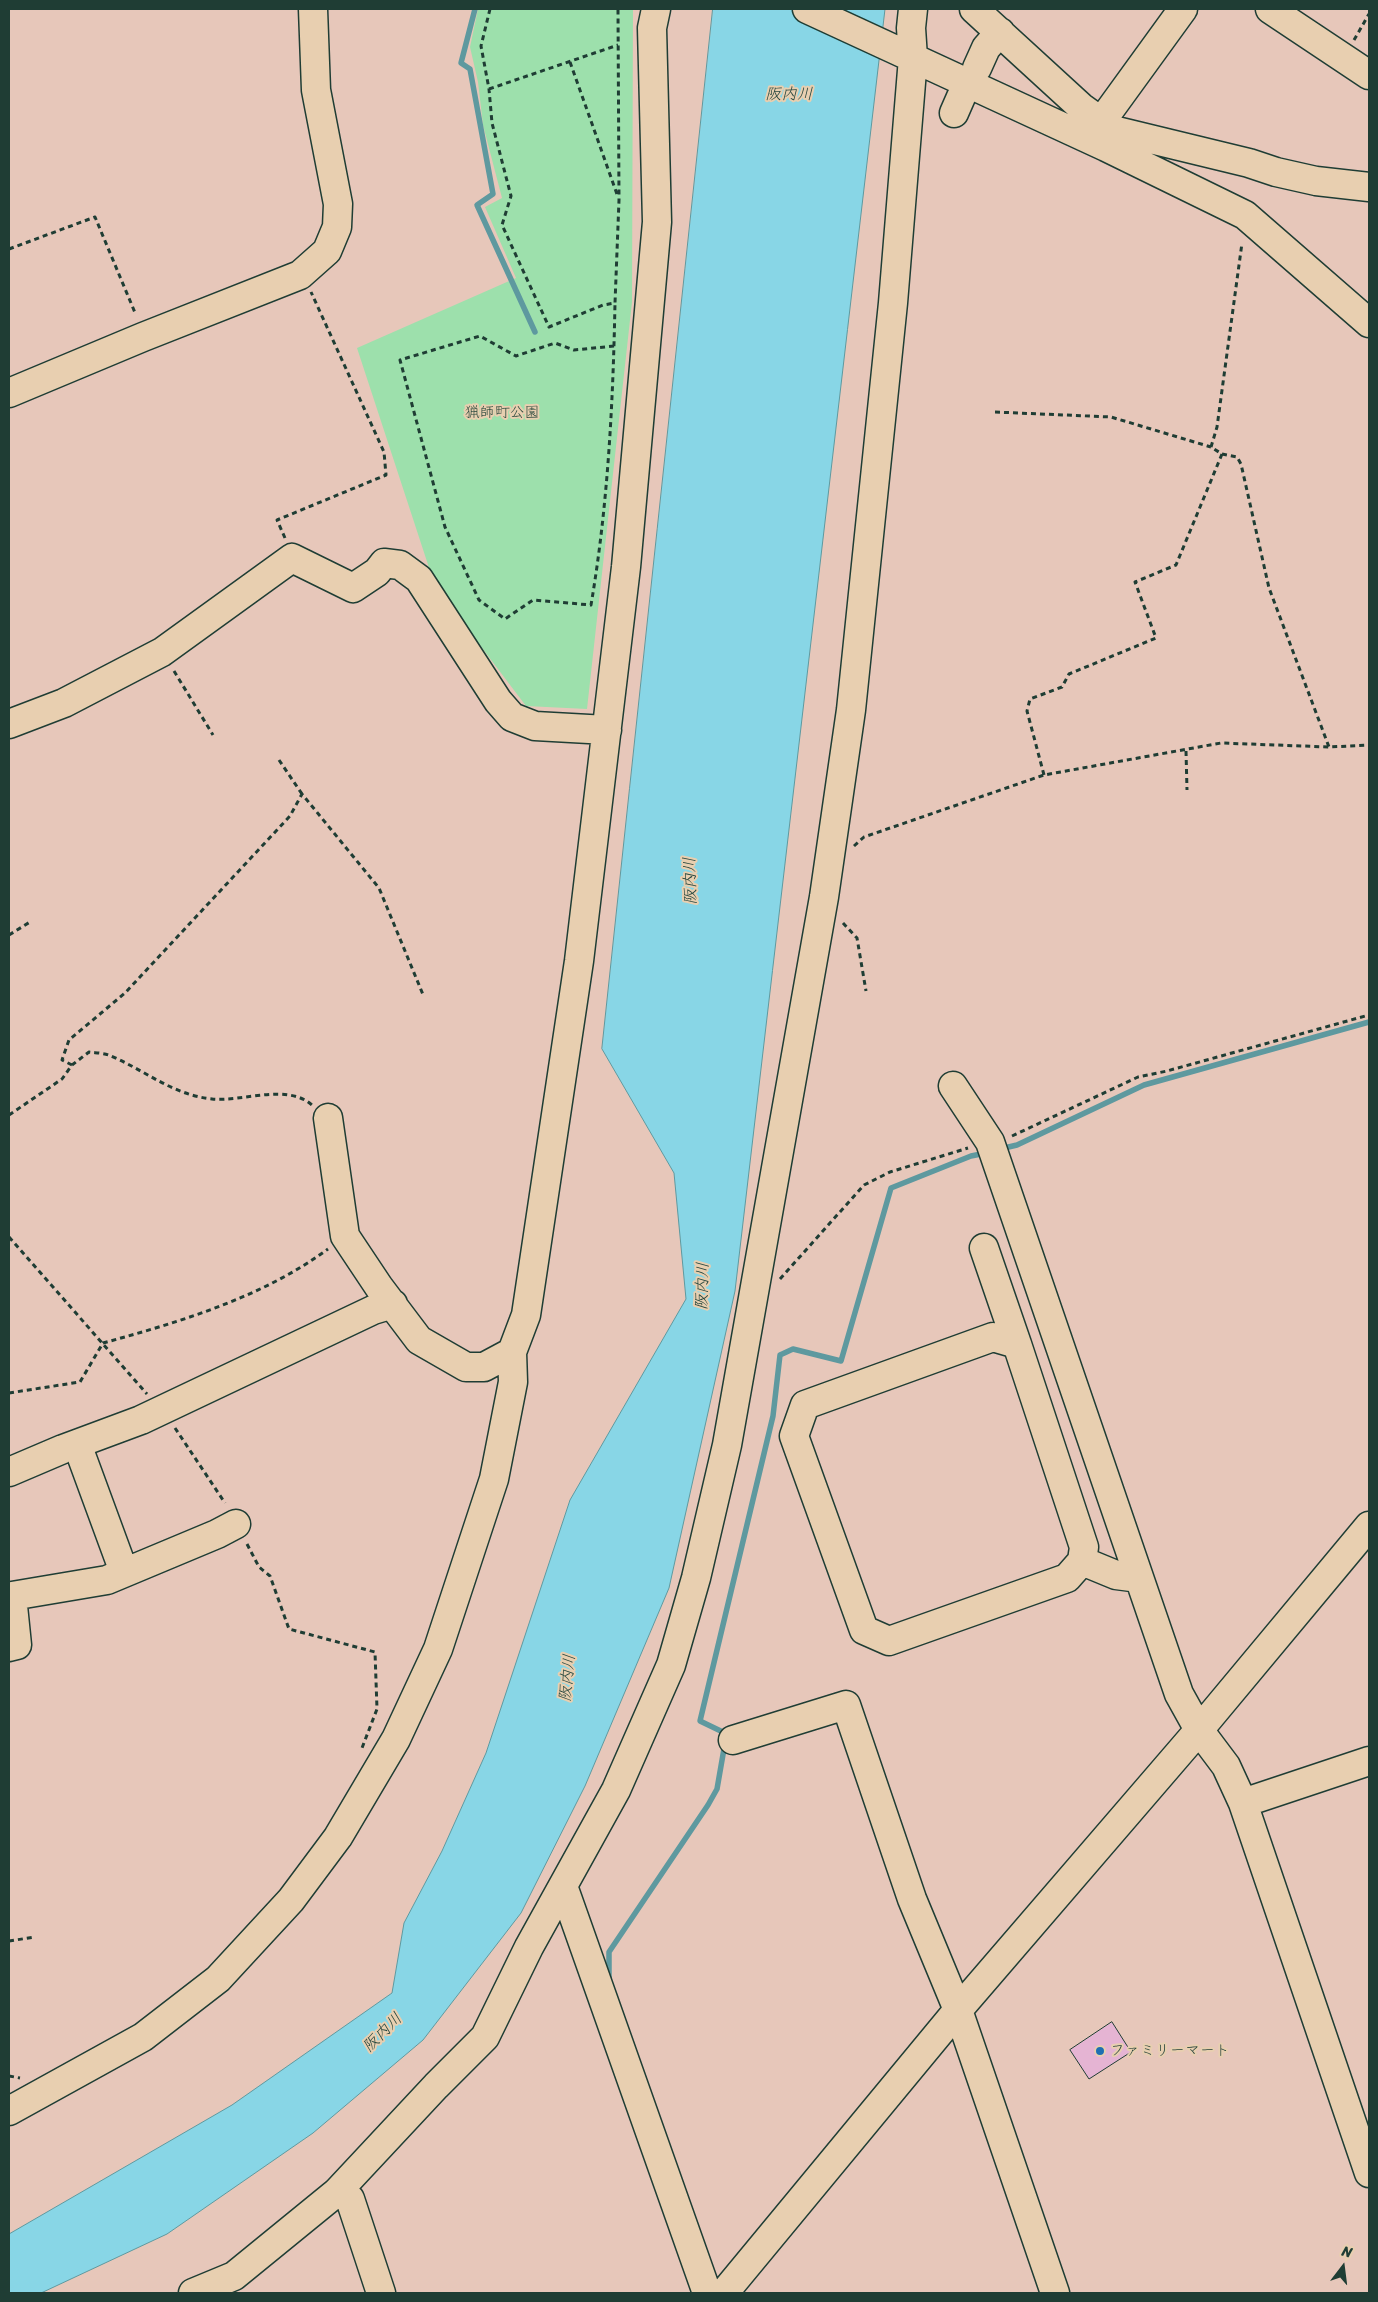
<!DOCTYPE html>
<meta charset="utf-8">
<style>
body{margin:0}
#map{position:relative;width:1378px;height:2302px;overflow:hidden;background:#e7c7ba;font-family:Sriracha,sans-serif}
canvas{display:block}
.frame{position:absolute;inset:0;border:10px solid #1f3d34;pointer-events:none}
.north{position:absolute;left:1318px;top:2242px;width:50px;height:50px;-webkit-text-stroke:4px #e8cfb0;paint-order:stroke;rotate:15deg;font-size:14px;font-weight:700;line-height:20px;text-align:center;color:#1f3d34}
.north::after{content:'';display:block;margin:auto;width:18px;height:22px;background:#1f3d34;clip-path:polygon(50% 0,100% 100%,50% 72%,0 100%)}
</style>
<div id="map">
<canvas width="1378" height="2302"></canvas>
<div class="frame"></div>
<div class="north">N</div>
</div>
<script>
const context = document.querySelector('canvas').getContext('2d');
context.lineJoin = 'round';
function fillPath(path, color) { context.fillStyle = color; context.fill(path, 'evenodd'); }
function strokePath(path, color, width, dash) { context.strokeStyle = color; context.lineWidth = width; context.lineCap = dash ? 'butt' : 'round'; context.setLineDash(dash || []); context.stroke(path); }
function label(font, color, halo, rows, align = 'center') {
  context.font = font + ' Sriracha,"Klee One",sans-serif'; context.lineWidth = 4; context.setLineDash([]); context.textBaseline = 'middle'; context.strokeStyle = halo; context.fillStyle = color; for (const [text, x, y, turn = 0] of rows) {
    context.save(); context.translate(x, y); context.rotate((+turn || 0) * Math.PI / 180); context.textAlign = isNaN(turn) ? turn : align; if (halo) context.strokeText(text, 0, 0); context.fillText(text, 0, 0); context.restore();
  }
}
fillPath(new Path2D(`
 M478 9H633L632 302 587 709 526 706 435 586 357 348 516 278 485 207 502 198 483 125 478 82 470 47Z`), '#9de0ac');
const water = new Path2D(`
 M713 9H885L735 1291 669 1588 585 1786 521 1913 423 2040 313 2133 167 2234 41 2293H9V2234L232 2105 392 1993 404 1923 442 1851 486 1753 570 1500 686 1299 674 1173 602 1049Z`);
fillPath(water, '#88d6e6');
strokePath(water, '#5e999f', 1);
strokePath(new Path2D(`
 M475 9 461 63 470 69 493 194 477 205 535 332
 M1000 1149 1017 1145 1144 1085 1369 1022
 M727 1734 700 1721 773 1416 780 1355 793 1349 841 1361 891 1188 971 1156 986 1153
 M609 1981V1952L708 1805 717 1789 725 1743`), '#5e999f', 5.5);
const building = new Path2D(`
 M1112 2022 1131 2052 1089 2079 1070 2050Z`);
fillPath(building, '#e5b4d3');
strokePath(building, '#1f3d34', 1);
const minor = new Path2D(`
 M807 9 1106 147 1245 215 1369 323
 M974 9 1081 107 1113 130 1249 163 1276 172 1316 181 1369 187
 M1270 9 1369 75
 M977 68 986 48 1000 32
 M954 113 961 97
 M1101 122 1183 9
 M9 393 143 337 300 275 327 251 337 227 338 204 316 90 313 9
 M9 724 64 703 162 652 292 558 353 588 377 572 384 563 400 565 419 579 498 701 512 717 535 726 607 730
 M953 1086 990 1142 1179 1694 1199 1730 1226 1766 1243 1803 1369 2173
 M328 1118 345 1236 379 1287 419 1340 466 1367H484L512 1352
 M984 1248 1017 1344
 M77 1444 124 1572
 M9 1472 63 1449 141 1420 373 1310 393 1304
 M1082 1561 1084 1547 1017 1344 993 1337 805 1405 794 1436 864 1630 889 1641 1067 1578 1082 1561 1116 1575 1139 1578
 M9 1647 17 1645 12 1596 107 1580 217 1534 236 1524
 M733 1740 846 1705 912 1899 958 2010 1055 2293
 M1243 1803 1369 1761
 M563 1886 707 2293
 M9 2111 143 2037 218 1979 291 1900 338 1837 396 1739 438 1649 494 1479 513 1382 512 1352 526 1315 579 961 626 567 657 222 652 28 656 9
 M337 2192 350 2199 381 2293
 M193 2293 234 2276 337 2192 436 2086 485 2037 529 1947 616 1790 671 1665 696 1578 727 1445 824 897 851 710 893 303 913 58 911 28 913 9
 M724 2293 958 2010 1199 1730 1369 1526`);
strokePath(minor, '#1f3d34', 31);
strokePath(new Path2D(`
 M490 9 481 46 489 89 492 123 511 196 502 225 549 327 603 305 615 303 619 200 618 9
 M1354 40 1369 14
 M570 62 618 197
 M489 89 618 45
 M9 249 95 217 136 315
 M614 346 574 350 555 343 516 356 480 336 400 360 445 527 479 600 505 619 533 600 591 605C608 505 613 404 615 303
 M995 412 1111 417 1211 447
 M1222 454 1237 457 1241 464 1269 588 1329 747
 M285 538 277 520 386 475 384 452 311 292
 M174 671 213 735
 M1186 751 1187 790
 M279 760 302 794
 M1044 775 1027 711 1030 699 1062 687 1069 674 1156 638 1135 582 1176 565 1222 454 1211 447 1217 427 1242 243
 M854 846 864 837 1044 775 1221 743 1329 747 1369 745
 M843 923 857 938 866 991
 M9 935 30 922
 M72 1065 62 1060 69 1040 125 993 290 816 302 794 379 888 424 997
 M9 1115 62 1079 72 1065 89 1052C96 1053 105 1053 111 1056 146 1071 173 1095 212 1099 242 1102 287 1083 312 1105
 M1012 1136 1138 1077 1167 1071 1369 1015
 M9 1237 147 1394
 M780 1279 864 1185 890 1172 968 1148
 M9 1393 80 1382 103 1343C180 1322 263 1297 328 1249
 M175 1428 225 1503
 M247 1544 259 1567 270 1576 289 1629 375 1652 377 1709 362 1748
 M9 1941 35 1937
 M9 2076 20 2078`), '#1f3d34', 3, [5, 4]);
strokePath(minor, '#e8cfb0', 28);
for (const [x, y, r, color] of [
 [1100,2051,5,"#1f6fb2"]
]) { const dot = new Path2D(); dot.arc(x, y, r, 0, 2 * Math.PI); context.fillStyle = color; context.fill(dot); strokePath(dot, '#e8cfb0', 2); }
label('15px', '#25453a', '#e8cfb0', [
 ["猟師町公園",502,413]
]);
label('15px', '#1f3d34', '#e8cfb0', [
 ["ファミリーマート",1110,2051]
], 'left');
label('italic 16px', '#24453d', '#e8cfb0', [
 ["阪内川",789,95],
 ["阪内川",691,881,-92],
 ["阪内川",703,1286,-88],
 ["阪内川",568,1678,-84],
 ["阪内川",383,2033,-45]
]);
</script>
